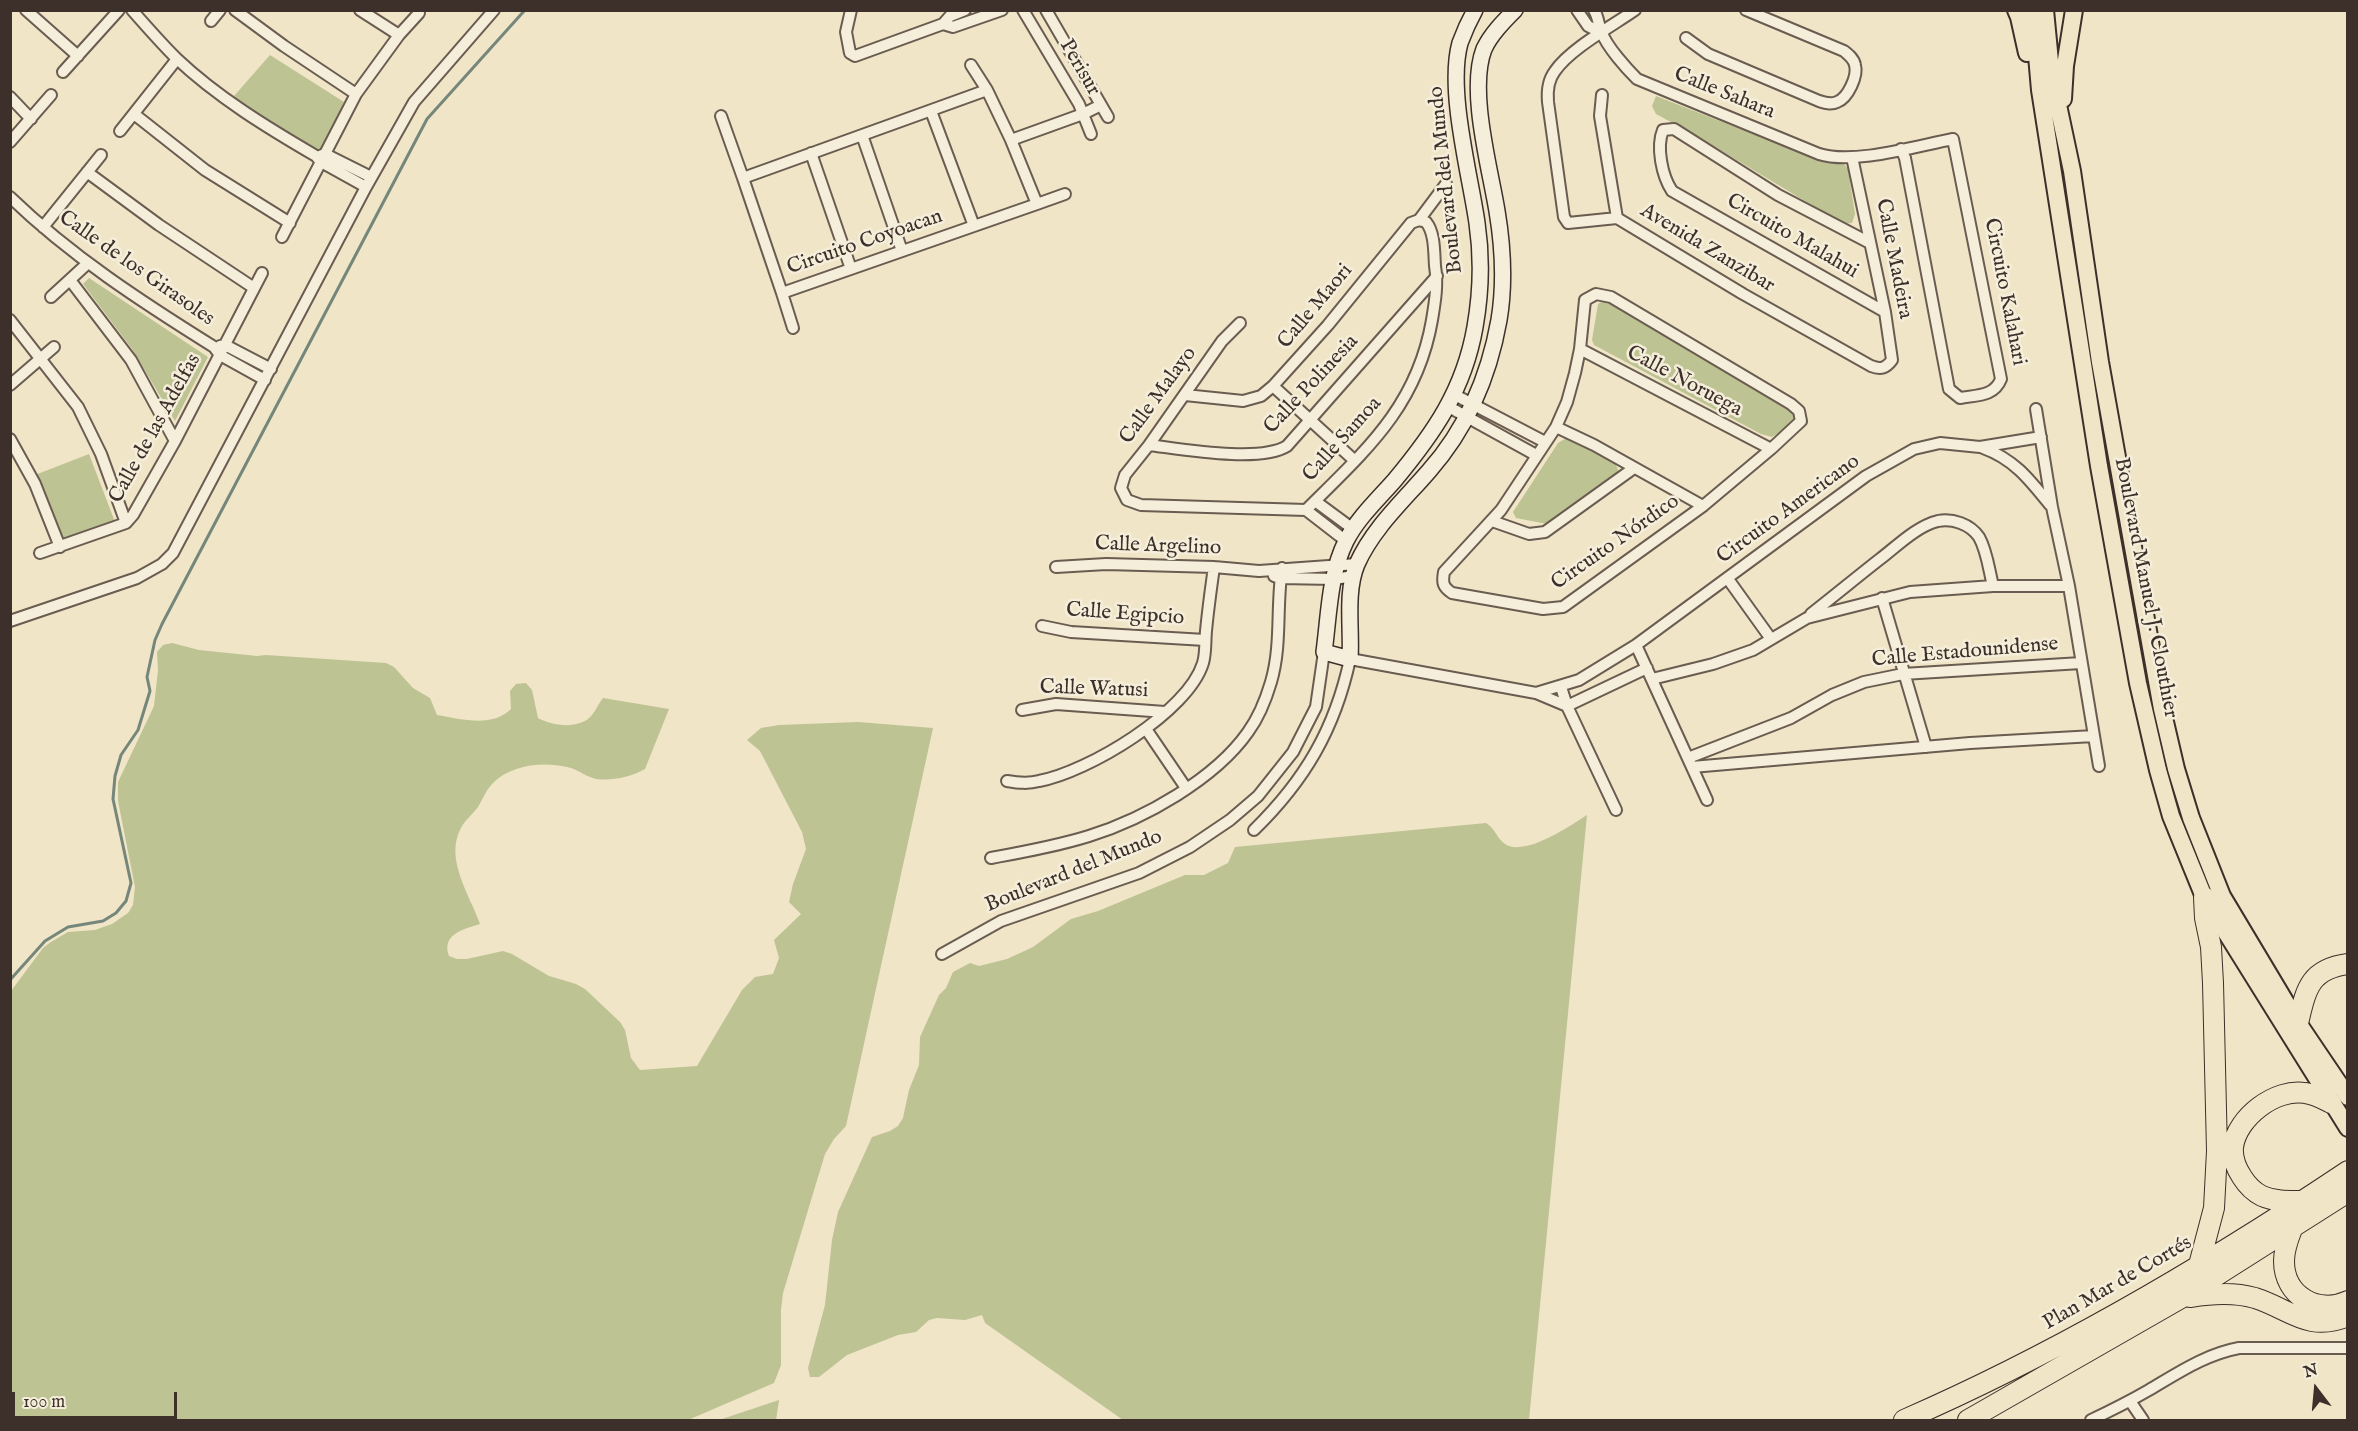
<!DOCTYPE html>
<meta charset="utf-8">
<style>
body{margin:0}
#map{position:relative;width:2358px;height:1431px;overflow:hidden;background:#f0e5c7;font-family:"IM FELL English",serif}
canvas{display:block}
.frame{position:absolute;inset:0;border:12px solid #3d2f29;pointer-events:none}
.north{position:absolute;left:2286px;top:1359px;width:60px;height:60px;-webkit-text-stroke:4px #f5eedb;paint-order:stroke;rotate:344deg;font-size:16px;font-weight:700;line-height:24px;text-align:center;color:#3d2f29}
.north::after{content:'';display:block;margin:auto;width:21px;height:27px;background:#3d2f29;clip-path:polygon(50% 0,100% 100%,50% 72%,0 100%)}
.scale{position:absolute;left:12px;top:1392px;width:165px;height:27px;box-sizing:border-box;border:3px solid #3d2f29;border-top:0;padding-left:8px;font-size:18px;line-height:21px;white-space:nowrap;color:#3d2f29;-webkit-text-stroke:4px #f5eedb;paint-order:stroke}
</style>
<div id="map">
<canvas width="2358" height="1431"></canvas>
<div class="frame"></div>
<div class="north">N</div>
<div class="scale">100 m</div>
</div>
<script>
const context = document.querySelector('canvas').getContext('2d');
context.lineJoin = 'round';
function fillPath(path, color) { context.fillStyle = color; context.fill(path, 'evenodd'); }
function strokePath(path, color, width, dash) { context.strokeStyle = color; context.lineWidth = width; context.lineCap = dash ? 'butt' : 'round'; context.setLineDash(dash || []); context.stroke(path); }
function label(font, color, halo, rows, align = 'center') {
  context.font = font + ' "IM FELL English",serif'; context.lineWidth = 5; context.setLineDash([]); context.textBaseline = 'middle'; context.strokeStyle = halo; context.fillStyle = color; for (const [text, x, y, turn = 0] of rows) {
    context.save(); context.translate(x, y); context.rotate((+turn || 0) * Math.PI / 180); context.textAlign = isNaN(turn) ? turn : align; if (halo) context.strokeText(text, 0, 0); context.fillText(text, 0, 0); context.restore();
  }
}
fillPath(new Path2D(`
 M270 55 344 102 320 152 273 125 234 96Z
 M1656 96 1814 158 1843 163 1848 169 1855 214 1852 223 1843 224 1702 139 1656 114 1652 106Z
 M89 278 208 357 175 421 132 349 83 284Z
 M1605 300 1792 408 1796 414 1795 423 1772 437 1761 434 1594 345 1592 340 1598 304Z
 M1568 437 1614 462 1617 467 1619 473 1547 524 1516 518 1513 512 1558 443Z
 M89 454 115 522 61 543 35 475Z
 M172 643 199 650 257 656 266 655 386 663 394 667 413 688 430 698 437 715C461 719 492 728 511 709L510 691 516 684 526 683 532 690 538 718C552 726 580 730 592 715 596 710 599 703 603 698L669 709 645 769C631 777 612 781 596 779 587 777 580 771 571 768 545 761 512 764 493 783 486 790 483 799 478 807 473 814 465 820 461 828 444 859 470 895 480 924 464 929 441 934 449 956L457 959H467L503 951 512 954 549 976 576 984 585 989 620 1022 625 1030 631 1058 640 1070 697 1066 742 990 755 977 773 974 779 958 774 940 801 914 789 902 793 884 806 849 802 832 760 751 747 740 761 728 779 725 858 722 933 728 846 1126 834 1139 825 1154 783 1293 781 1310V1365L774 1383 688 1420H11V991L43 948 51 942 68 932 95 930 112 924 128 913 133 905 135 887 118 801V782L154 706 158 670 157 652 163 645Z
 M1587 815 1529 1420H1123L985 1323 982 1315 965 1320 937 1318 929 1320 916 1332 898 1335 847 1355 819 1377H810L808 1368 825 1305 832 1240 838 1212 872 1137 890 1131 898 1126 903 1118 909 1090 919 1065 920 1037 939 995 946 988 953 972 970 963 979 966 1007 959 1033 947 1071 919 1098 911 1185 875H1204L1228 863 1235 847 1486 823C1495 828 1497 839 1505 844 1525 857 1570 826 1587 815Z
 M779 1400 776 1420H719Z`), '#bdc393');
strokePath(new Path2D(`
 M10 980 45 941 68 927 103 921 116 913 126 901 131 883 113 799 115 776 121 755 138 730 150 691 147 677 155 640 162 624 427 119 525 10`), '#75867a', 3);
const street = new Path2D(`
 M26 10 78 56
 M132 10C146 26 161 43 176 58 217 97 268 128 316 156L321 162 366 187
 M235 10 284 46 356 94
 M360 10 399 35
 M851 10 846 32 850 53 855 56 943 24 950 16 965 10
 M1023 10 1079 104 1091 134
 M1046 10 1108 117
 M1577 10 1588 26 1602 33
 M1594 10C1599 18 1598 25 1602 33 1607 47 1627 69 1637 79L1819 154C1854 165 1916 146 1953 139L2001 379C1994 397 1976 395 1960 398L1949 389 1905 158 1901 149
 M1635 10C1612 26 1570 49 1555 71 1548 80 1547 91 1548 102L1564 217 1568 223 1617 218 1743 294 1871 366C1881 370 1886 368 1892 360L1885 312 1852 157
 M211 21 220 10
 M943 24 953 27 1002 10
 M1686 38 1708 54 1819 101C1825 103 1831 105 1837 102 1848 98 1858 76 1855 65 1854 59 1849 55 1844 51L1746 10
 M971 65 987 90
 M63 72 119 10
 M987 90 1011 140 1037 204 782 293 743 178Z
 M1602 95 1600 116 1617 218
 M10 97 31 119
 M931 111 974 226
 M134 114 205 170 290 223
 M721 116 743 178
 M120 131 177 59
 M862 135 902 251
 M1011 140 1083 114 1101 105
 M10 142 51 95
 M811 153 851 269
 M320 156 325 154 371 177
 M87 172 159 225 254 288
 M10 197C71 256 142 302 214 347L220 355 265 380
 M1037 204 1065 194
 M43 227 101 155
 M282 237 356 94 399 35 419 13
 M1870 243 1778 195 1674 129 1663 130C1656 147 1662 176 1672 191L1885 312
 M70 280 131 360 175 441
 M782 293 793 328
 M1596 294 1611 297 1791 404 1799 411 1801 421 1771 449 1703 506 1563 607 1543 609 1452 593C1443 587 1442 583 1444 572L1501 510 1556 427 1567 402 1575 373 1580 349 1585 300Z
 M51 297 88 263
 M10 320 78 407 101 454 126 523
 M1240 323 1222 341 1149 445 1125 475 1121 488 1127 500 1141 505 1306 510C1365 451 1417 407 1432 320 1435 302 1438 284 1435 266 1434 252 1435 233 1426 222L1419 220
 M220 346 225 345 271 369
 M1580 349 1771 449
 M10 385 54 347
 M1273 386 1355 461
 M1185 395 1243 401 1261 396 1273 386 1328 325 1411 223 1419 220 1446 184
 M1455 395 1545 442
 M1449 407 1536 455
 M2036 409 2052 507 2069 586 2099 766
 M1556 427 1594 445 1703 506
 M10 439 35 484 60 547
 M1149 445C1182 449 1260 463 1287 446L1437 276
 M1983 448C2014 459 2030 480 2050 505
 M1315 501 1353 529
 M1306 510 1346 541
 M1492 521 1529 534 1545 532 1634 468
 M40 553 126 523 133 515 175 441 262 273
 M1056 567 1106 564 1214 567 1259 571 1357 564
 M1274 576 1280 578 1334 579 1354 576
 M1728 579 1771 639
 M1882 598 1926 747
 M1811 614C1834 596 1857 577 1880 559 1897 546 1917 526 1938 521 1952 518 1970 524 1979 537 1987 551 1989 570 1993 586
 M10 621 137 578 162 564 173 553 366 187 414 102 494 10
 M1042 626 1071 632 1205 640
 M1636 645 1707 800
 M1652 679 1713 664 1753 650 1807 618 1910 592 1993 586H2069
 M1561 687 1567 706 1616 810
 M1536 693 1579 680 1636 645 1866 476 1914 449 1940 443 1980 447 2041 437
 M1567 706 1647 668
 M1022 710 1056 704 1165 712
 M1146 729 1186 788
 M1688 758 1791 718 1832 695 1864 682 1903 674 2081 663
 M1692 767 1970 743 2094 736
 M1007 781C1019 783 1028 784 1039 781 1088 772 1188 712 1203 663 1206 653 1205 641 1206 631 1208 610 1211 588 1214 567
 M1254 830C1305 780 1335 729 1350 659L1536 693 1567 706
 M991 858C1024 852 1057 846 1089 836 1144 819 1215 779 1248 732 1259 717 1266 699 1271 682 1282 645 1276 606 1282 568
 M942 954 1001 921 1139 873 1190 847 1230 820 1258 796 1293 752 1316 707 1324 652
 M2130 1401 2143 1420
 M2091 1420C2110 1411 2130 1401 2149 1390 2178 1373 2206 1354 2239 1348H2348`);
const secondary = new Path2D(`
 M1475 10C1469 21 1464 32 1460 43 1447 90 1470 174 1477 223 1482 257 1481 293 1475 327 1464 390 1434 433 1394 481 1377 500 1357 519 1346 541 1329 575 1329 616 1324 652L1350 659C1352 629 1345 593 1357 564 1373 528 1404 500 1429 471 1467 428 1489 376 1499 320 1505 284 1503 247 1497 211 1490 168 1468 90 1484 49 1491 34 1504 21 1515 10`);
const primary = new Path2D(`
 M2016 10 2019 17 2027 53
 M2033 10 2040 90 2099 466 2138 683 2158 770 2171 816 2204 897 2348 1128
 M2045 10 2051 72 2072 171 2100 362 2162 709 2176 769 2191 818 2222 896 2298 1023 2348 1097
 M2063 99 2065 66 2074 10`);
const highway = new Path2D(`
 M2298 1023C2306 990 2309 969 2348 964
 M2304 1201C2290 1201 2276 1202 2262 1196 2254 1192 2247 1185 2242 1177 2236 1168 2232 1158 2233 1147 2237 1117 2276 1088 2305 1093 2315 1094 2323 1099 2331 1103
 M2292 1229C2288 1239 2284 1250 2284 1261 2284 1296 2318 1315 2348 1301
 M2199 1265 2214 1208 2217 1151 2213 983 2211 947 2205 918 2204 897
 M2190 1297C2212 1294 2233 1292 2255 1298 2290 1309 2308 1333 2348 1316
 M1904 1420C2060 1352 2206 1266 2348 1171
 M1968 1420 2181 1298 2348 1192`);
strokePath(street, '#6a5c50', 14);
strokePath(secondary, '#3d2f29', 18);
strokePath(primary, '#3d2f29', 20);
strokePath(highway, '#3d2f29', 22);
strokePath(street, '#f5eedb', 10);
strokePath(secondary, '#f5eedb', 15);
strokePath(primary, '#f0e5c7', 16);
strokePath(highway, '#f0e5c7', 20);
label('21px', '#3d2f29', '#f5eedb', [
 ["Perisur",1079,68,60],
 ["Calle Sahara",1724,94,22],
 ["Boulevard del Mundo",1447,180,-96],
 ["Circuito Malahui",1792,237,30],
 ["Circuito Coyoacan",865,243,-19],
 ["Avenida Zanzibar",1707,249,31],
 ["Calle Madeira",1893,259,79],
 ["Calle de los Girasoles",136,269,35],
 ["Circuito Kalahari",2004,292,79],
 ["Calle Maori",1316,307,-50],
 ["Calle Noruega",1684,382,28],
 ["Calle Polinesia",1312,385,-47],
 ["Calle Malayo",1159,396,-54],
 ["Calle de las Adelfas",156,429,-61],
 ["Calle Samoa",1343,440,-48],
 ["Circuito Americano",1789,510,-36],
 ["Circuito Nórdico",1616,543,-35],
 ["Calle Argelino",1158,547,2],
 ["Boulevard Manuel J. Clouthier",2145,588,79],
 ["Calle Egipcio",1125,615,4],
 ["Calle Estadounidense",1965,653,-5],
 ["Calle Watusi",1094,690,2],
 ["Boulevard del Mundo",1074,872,-22],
 ["Plan Mar de Cortés",2118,1284,-30]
]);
</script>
